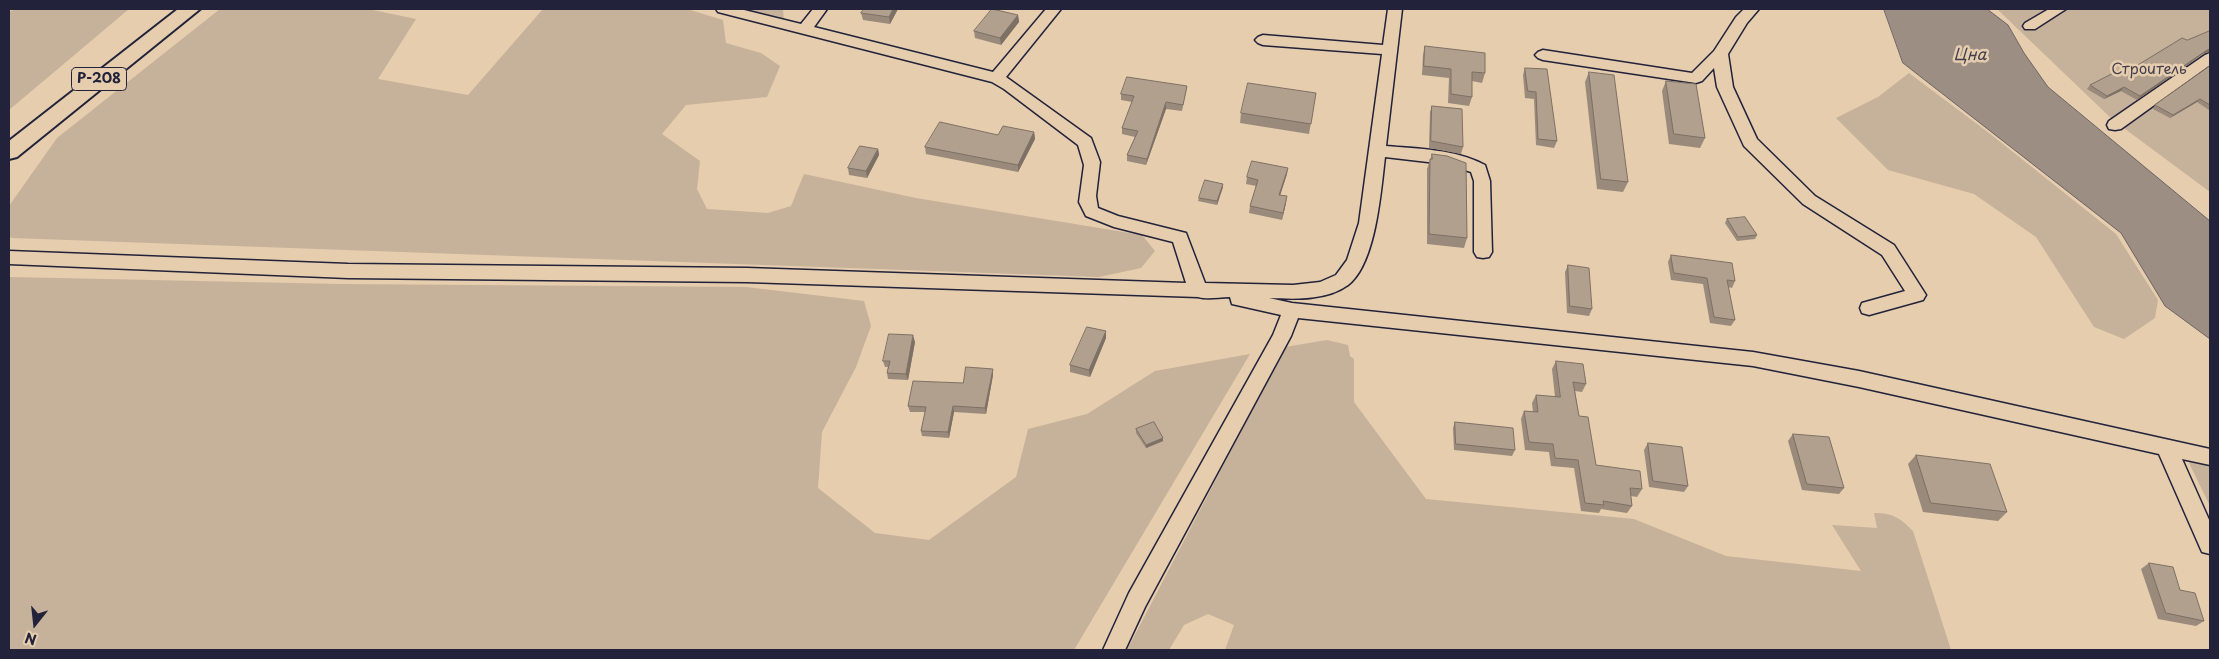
<!DOCTYPE html>
<meta charset="utf-8">
<style>
body{margin:0}
#map{position:relative;width:2219px;height:659px;overflow:hidden;background:#e5cdad;font-family:"Playpen Sans",sans-serif}
canvas{display:block}
.frame{position:absolute;inset:0;border:10px solid #22223b;pointer-events:none}
.north{position:absolute;left:10px;top:599px;width:50px;height:50px;-webkit-text-stroke:4px #e5cdad;paint-order:stroke;rotate:196deg;font-size:14px;font-weight:700;line-height:20px;text-align:center;color:#22223b}
.north::after{content:'';display:block;margin:auto;width:18px;height:22px;background:#22223b;clip-path:polygon(50% 0,100% 100%,50% 72%,0 100%)}
</style>
<div id="map">
<canvas width="2219" height="659"></canvas>
<div class="frame"></div>
<div class="north">N</div>
</div>
<script>
const context = document.querySelector('canvas').getContext('2d');
context.lineJoin = 'round';
function fillPath(path, color) { context.fillStyle = color; context.fill(path, 'evenodd'); }
function strokePath(path, color, width, dash) { context.strokeStyle = color; context.lineWidth = width; context.lineCap = dash ? 'butt' : 'round'; context.setLineDash(dash || []); context.stroke(path); }
function label(font, color, halo, rows, align = 'center') {
  context.font = font + ' "Playpen Sans",sans-serif'; context.lineWidth = 5; context.setLineDash([]); context.textBaseline = 'middle'; context.strokeStyle = halo; context.fillStyle = color; for (const [text, x, y, turn = 0] of rows) {
    context.save(); context.translate(x, y); context.rotate((+turn || 0) * Math.PI / 180); context.textAlign = isNaN(turn) ? turn : align; if (halo) context.strokeText(text, 0, 0); context.fillText(text, 0, 0); context.restore();
  }
}
fillPath(new Path2D(`
 M15 9H129L9 110V12Z
 M220 9H368L416 19 378 79 468 95 543 9H687L723 20 726 43 761 53 780 66 767 97 686 105 662 134 700 161 697 189 707 209 768 213 791 206 804 174 916 198 1142 235 1155 251 1141 268 1099 277 12 238 9 236V206L57 138Z
 M729 9H783L784 21Z
 M1997 9H2210V192L2113 120Z
 M1909 73 1989 133 2116 234 2158 300 2155 318 2124 339 2094 327 2036 237 1974 194 1888 170 1836 118 1878 97Z
 M9 277 340 284 746 287 864 301 871 326 856 367 822 432 818 488 875 533 929 540 1016 477 1028 429 1087 414 1155 371 1250 354 1074 650H9Z
 M1327 340 1348 345 1350 356 1354 359V402L1426 499 1634 519 1726 556 1861 571 1832 525 1877 528 1874 513C1893 513 1900 518 1913 531L1951 650H1225L1234 625 1208 614 1184 625 1169 650H1127L1285 347Z
 M2196 459 2210 462V506L2189 463Z`), '#c6b19a');
const water = new Path2D(`
 M1884 9H1987L2008 25 2024 53 2048 87 2210 221V339L2165 306 2121 233 1903 63Z`);
fillPath(water, '#9d8e83');
strokePath(water, '#6c6366', 1);
const minor = new Path2D(`
 M716 9H740L801 24 813 9H827L814 27 993 72 1046 9H1061L1006 77 1091 138 1100 162 1096 196 1098 208 1118 216 1186 233 1205 283 1293 285 1320 282 1336 275 1347 260 1359 223 1382 54 1263 45 1258 43 1255 40 1258 37 1263 35 1383 45 1388 9H1402L1386 146C1419 149 1455 149 1485 165L1490 181 1492 252 1489 257 1483 258 1477 257 1474 252V181L1471 172 1445 164 1385 157C1381 190 1376 264 1348 285 1326 301 1294 299 1269 298L1292 303 1753 352 1859 371 2210 449V465L2182 459 2210 522V554L2202 552 2159 454 1859 387 1753 366 1298 318 1291 336 1145 607 1125 650H1103L1129 593 1273 335 1281 315 1232 304 1230 297C1218 297 1209 300 1198 297L747 282 348 278 9 264V251L348 264 747 268 1186 283 1173 242 1114 227 1086 216 1079 202 1084 165 1078 145 1004 89 992 82 718 12Z
 M1744 9H1759L1747 23 1728 54 1733 87 1757 139 1815 196 1894 245 1926 295 1923 300 1869 315 1862 313 1860 308 1862 303 1905 291 1882 255 1803 204 1744 146 1717 87 1714 68 1702 81 1696 83 1543 60 1538 58 1535 55 1538 52 1543 50 1692 73 1714 51 1736 17Z
 M2049 9H2066L2035 29H2025L2023 26 2025 23Z
 M2210 53V65L2121 129 2115 130 2109 129 2107 125 2109 121 2205 55Z`);
const major = new Path2D(`
 M178 9H200L17 157 9 159V141Z`);
strokePath(minor, '#22223b', 3);
strokePath(major, '#22223b', 4);
fillPath(minor, '#e5cdad');
fillPath(major, '#e5cdad');
fillPath(new Path2D(`
 M898 9 890 24 863 20 861 13Z
 M1018 15 1019 22 1001 45 975 38 974 31Z
 M2210 31V52L2204 53 2137 100 2121 91 2104 99 2087 89 2090 85 2133 68Z
 M1425 46 1485 73 1482 83 1472 81V97L1469 106 1448 103 1449 78 1422 75 1423 55Z
 M2210 66V109L2209 110 2197 102 2170 118 2153 109 2155 105Z
 M1525 68 1557 141 1554 148 1536 145 1534 99 1525 98 1523 75Z
 M1589 72 1628 182 1623 192 1597 189 1585 82Z
 M1666 81 1705 138 1700 148 1669 144 1662 91Z
 M1187 86 1186 92 1182 111 1166 109 1146 165 1127 161V155L1135 137 1122 134V128L1132 102 1121 100V94Z
 M1316 93 1309 134 1240 123 1241 113Z
 M1432 106 1463 147 1461 154 1429 148 1430 112Z
 M1034 132 1035 139 1018 172 926 154 925 147 998 135Z
 M878 149 879 155 867 178 849 175 848 168Z
 M1432 154 1467 238 1464 248 1427 244V169Z
 M1287 174 1280 195 1286 203 1282 220 1249 213 1250 206 1256 186 1246 184 1247 177Z
 M1223 184V187L1217 205 1198 201 1199 198Z
 M1727 219 1757 235 1755 239 1737 241 1725 223Z
 M1671 255 1735 281 1732 288 1728 287 1735 320 1731 326 1710 323 1703 284 1671 280 1668 262Z
 M1568 265 1592 309 1589 316 1567 313 1565 272Z
 M1106 331V338L1090 377 1070 372V365Z
 M915 342 908 380 888 379 887 373 888 367H885L883 361Z
 M1556 361 1586 384 1582 392 1575 391 1579 416 1596 465 1642 489 1637 497 1631 496 1632 506 1627 513 1601 509 1599 513 1581 511 1574 468 1551 466 1549 452 1525 450 1521 419 1524 411 1533 412 1532 403 1536 395 1555 397 1552 369Z
 M993 375 986 414 954 412 949 438 922 436 921 431 925 412H910L908 406 963 383Z
 M1455 422 1515 450 1512 456 1454 450 1453 428Z
 M1136 429 1163 441 1146 448 1136 433Z
 M1793 434 1844 488 1839 494 1802 490 1788 441Z
 M1648 443 1688 486 1684 492 1649 487 1644 450Z
 M1916 455 2007 512 1998 521 1923 512 1908 464Z
 M2149 563 2180 590 2204 621 2196 626 2158 619 2141 569Z`), '#998a7b');
fillPath(new Path2D(`
 M893 9H898L890 24 889 17Z
 M1018 15 1019 22 1001 45 1000 38Z
 M2210 49V52L2204 53 2137 100 2140 96 2207 50Z
 M2124 87 2121 91 2104 99 2107 96Z
 M2200 99 2197 102 2170 118 2173 115Z
 M1166 102V109L1146 165 1147 159Z
 M1034 132 1035 139 1018 172V165Z
 M878 149 879 155 867 178 866 171Z
 M1288 168 1287 174 1278 202 1279 195Z
 M1223 184V187L1217 205V201Z
 M1287 196 1286 203 1282 220 1283 213Z
 M1106 331V338L1090 377 1089 370Z
 M913 335 915 342 908 380 906 374Z
 M993 369V375L986 414 985 408Z
 M953 406 954 412 949 438 948 432Z
 M1163 438V441L1146 448V445Z`), '#7d7064');
const building = new Path2D(`
 M864 9H893L889 17 861 13Z
 M992 9 1018 15 1000 38 974 31Z
 M2210 31V49L2207 50 2140 96 2124 87 2107 96 2090 85 2129 65 2133 68 2182 38 2187 40Z
 M1425 46 1485 53V73L1472 72V97L1451 94V69L1424 66Z
 M2210 66V86L2209 87 2210 88V105L2200 99 2173 115 2155 105Z
 M1525 68 1547 69 1557 141 1538 139 1536 92 1528 91Z
 M1589 72 1614 75 1628 182 1601 179Z
 M1127 77 1187 86 1183 105 1166 102 1147 159 1127 155 1138 131 1122 128 1134 96 1121 94Z
 M1666 81 1696 84 1705 138 1674 134Z
 M1248 83 1316 93 1311 124 1241 113Z
 M1432 106 1462 109 1463 147 1431 141Z
 M940 122 998 135 1003 126 1034 132 1018 165 925 147Z
 M860 146 878 149 866 171 848 168Z
 M1432 154 1447 156 1466 163 1467 238 1429 234 1430 159H1432Z
 M1252 161 1288 168 1279 195 1287 196 1283 213 1250 206 1258 180 1247 177Z
 M1205 180 1223 184 1217 201 1199 198Z
 M1745 217 1757 235 1738 237 1727 219Z
 M1671 255 1732 263 1735 281 1727 280 1735 320 1714 317 1707 278 1674 273Z
 M1568 265 1589 268 1592 309 1570 306Z
 M1087 327 1106 331 1089 370 1070 365Z
 M889 334 913 335 906 374 887 373 890 361H883Z
 M1556 361 1583 364 1586 384 1573 382 1579 416 1588 417 1596 465 1640 471 1642 489 1630 488 1632 506 1603 501 1604 505 1585 503 1578 460 1555 458 1553 444 1529 442 1524 411 1538 412 1536 395 1560 397Z
 M966 367 993 369 985 408 953 406 948 432 921 431 926 407 908 406 913 381 963 383Z
 M1154 422 1163 438 1146 445 1136 429Z
 M1455 422 1513 428 1515 450 1456 444Z
 M1793 434 1829 437 1844 488 1807 484Z
 M1648 443 1682 447 1688 486 1653 481Z
 M1916 455 1990 464 2007 512 1931 503Z
 M2149 563 2173 567 2180 590 2195 593 2204 621 2166 613Z`);
fillPath(building, '#b2a08f');
strokePath(building, '#7d7064', 1);
for (const [x, y, w] of [
 [99,79,55]
]) { const box = new Path2D(); box.roundRect(x - w / 2, y - 11.5, w, 23, 4); context.fillStyle = '#e5cdad'; context.fill(box); strokePath(box, '#22223b', 1); }
label('bold 14px', '#22223b', null, [
 ["Р-208",99,79]
]);
label('15px', '#433f4e', '#e5cdad', [
 ["Строитель",2149,70]
]);
label('italic 16px', '#413d4d', '#e5cdad', [
 ["Цна",1970,56]
]);
</script>
